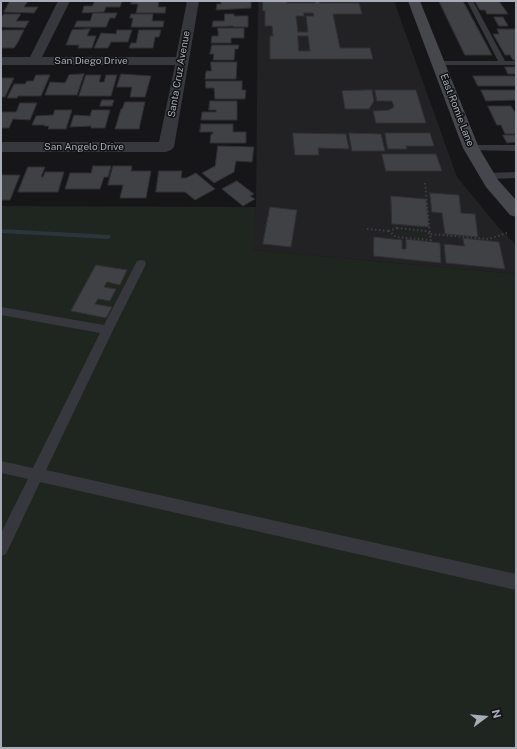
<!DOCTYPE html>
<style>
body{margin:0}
#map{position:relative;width:517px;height:749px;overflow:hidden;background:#161618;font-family:"Public Sans",sans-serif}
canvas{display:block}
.frame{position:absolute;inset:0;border:2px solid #a8adb8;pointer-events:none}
.north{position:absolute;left:465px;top:697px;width:40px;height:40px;-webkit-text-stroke:3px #111113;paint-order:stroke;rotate:74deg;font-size:11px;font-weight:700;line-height:16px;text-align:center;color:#a8adb8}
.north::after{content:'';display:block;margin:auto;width:14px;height:18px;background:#a8adb8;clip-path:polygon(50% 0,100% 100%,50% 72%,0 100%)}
</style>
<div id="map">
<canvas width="517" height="749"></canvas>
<div class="frame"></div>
<div class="north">N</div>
</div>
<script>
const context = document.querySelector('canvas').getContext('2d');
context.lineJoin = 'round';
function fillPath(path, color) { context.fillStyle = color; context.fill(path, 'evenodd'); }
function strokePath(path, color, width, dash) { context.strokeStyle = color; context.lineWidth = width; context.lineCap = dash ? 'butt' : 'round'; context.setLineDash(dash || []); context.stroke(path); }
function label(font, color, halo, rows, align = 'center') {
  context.font = font + ' "Public Sans",sans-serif'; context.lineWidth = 3; context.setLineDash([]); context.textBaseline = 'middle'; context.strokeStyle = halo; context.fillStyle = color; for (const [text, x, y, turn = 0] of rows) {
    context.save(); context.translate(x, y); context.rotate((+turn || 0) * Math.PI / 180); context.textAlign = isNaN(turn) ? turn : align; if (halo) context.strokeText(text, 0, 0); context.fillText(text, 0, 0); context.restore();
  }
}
fillPath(new Path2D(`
 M258 1H394L457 177 499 228 516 245V274L252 250 256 207Z`), '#222225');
fillPath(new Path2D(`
 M1 206 256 207 253 250 516 274V748H1Z
 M397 230 408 232 416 230 425 235 419 238 409 235H396L394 232Z`), '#1e261f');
fillPath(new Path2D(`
 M1 229 109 235 111 237 109 239 1 233Z`), '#2c353c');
const building = new Path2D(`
 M10 1H28L24 7H38L34 13 4 12Z
 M95 1H122L120 7H106L104 12 82 13 84 6H92Z
 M132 1H159L158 7H166L165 13H136L138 4H131Z
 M221 1H251V8L216 10 217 4H221Z
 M263 1H287V3H315V1H319L320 3H359L362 14H333L340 48H370L373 59H270V36H273L272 26H265V11H263ZM304 13H313L314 16H306L308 32H298L296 16H304ZM298 36H308L310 51H299Z
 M439 1H463L492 55H465Z
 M475 1H499L508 14H487L485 10H480Z
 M93 13H117L115 18H110L106 27H74L77 21H90Z
 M4 14H21L16 21H29L25 28 1 27V18Z
 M131 14H153L152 21H164L163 27H131L133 18H130Z
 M225 14H234V16H248V27H233V26L212 27 213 21H224Z
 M494 17H503L508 26H499Z
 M218 28H244V38H231V43H211L212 36H218Z
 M90 29 87 36H96L92 48H78L79 45H66L72 30Z
 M497 29H516V60H513L510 55H505L493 34H499Z
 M3 30H24L18 42 14 48H1V33Z
 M117 30H132L128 42H111L108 48H94L101 33 116 34Z
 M139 30H161L159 37H155L153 48H129L131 43H136Z
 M212 45H239L238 49H235L234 60H213L214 54H210Z
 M211 62H237L236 79H205L206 71H211Z
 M505 67H516V74H508Z
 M84 74 77 95H45L50 82 65 83 69 75Z
 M121 74 151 76 145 97H130L132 87H117Z
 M36 75H50L41 96H18L17 98H7L14 84H25L27 81H33Z
 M86 75H101L99 82H104L106 75H117L111 96H79Z
 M473 76H516V86H478Z
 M1 78H14L5 97H1Z
 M206 81H242V90H246L245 99H215L214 88H206Z
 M372 90 374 101 369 109H345L342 91Z
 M375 90H416L426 123H376L373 111 389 110 394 107 392 101H377Z
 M481 90H516V100L486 101Z
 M102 100H114L112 106H100Z
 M210 101H237V120H201L202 112H216V110H209Z
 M125 102H145L139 129H115L121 109H122Z
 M20 103H37L30 120 13 119 9 128H1V112H16Z
 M488 106H511L516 114V134H505L501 125H497Z
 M55 110H72L66 129H48L49 126H44L45 125H32L36 116 53 115Z
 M92 110H110L105 128H91V126L70 127 74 115 90 116Z
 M201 124H233V132H246V143H210L211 134H213V132H200Z
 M293 133 346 134 349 149 318 148 319 155H295Z
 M349 133 381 134 385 151H352Z
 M385 133H430L434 146H406L407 149H388Z
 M503 135H516V142L507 143Z
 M218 146 254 147 252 162 236 161 234 172 214 183 202 173 215 166Z
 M382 154H436L442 171H386Z
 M93 166H111L108 177H104L100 189H65L70 173H91Z
 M113 166H132L131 171H151L146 198H120L123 185H108Z
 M28 167H45L41 177H43L45 172H64L58 192H18Z
 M159 171H182L181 178H186L196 173 215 189 195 200 185 192H156Z
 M1 175H20L10 200H1Z
 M237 181 254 194 250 196 255 199 243 206 222 189Z
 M430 193 459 195 461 213 475 214 478 237 445 234 442 213 432 212Z
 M391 196 426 199 429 227 392 224Z
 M270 207 297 210 291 247 263 244Z
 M374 237 402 240V249H406V239L440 243 441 263 374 256Z
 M463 238 499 242 505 269 446 263 444 244 464 246Z
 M96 265 127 270 120 285 107 282 104 287 116 289 110 301 98 299 95 304 112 307 106 318 71 311Z`);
fillPath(building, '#404145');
strokePath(building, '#303034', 1);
strokePath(new Path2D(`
 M425 183 430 234 489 239 507 233
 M397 228 426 231 430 234 431 240 396 237 389 231Z
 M367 229 389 231`), '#3d3f44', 2, [1.5, 2.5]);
fillPath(new Path2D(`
 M467 1H473L505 61H516V65H436L435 63 439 61H498Z
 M471 145H516V151L468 150 467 148 468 146Z
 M516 172V178L488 179 484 176 488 173Z
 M141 260 145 261 146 264 113 330 46 470 516 574V590L40 482 6 554 1 556V533L28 479 1 473V461L33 468 100 333 1 315V307L104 325 137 261Z`), '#37383d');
fillPath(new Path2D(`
 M58 1H70L42 57H176L187 1H199L174 147 171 150 166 152H1V142H159L175 65H1V57H30Z`), '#37383d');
fillPath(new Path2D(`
 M408 1H420L479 148 498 180 516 200V217L510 215 486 187 463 148Z`), '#45474d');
label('10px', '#a8adb8', '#111113', [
 ["San Diego Drive",91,61],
 ["Santa Cruz Avenue",179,74,-80],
 ["East Romie Lane",457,110,69],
 ["San Angelo Drive",84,147]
]);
</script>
